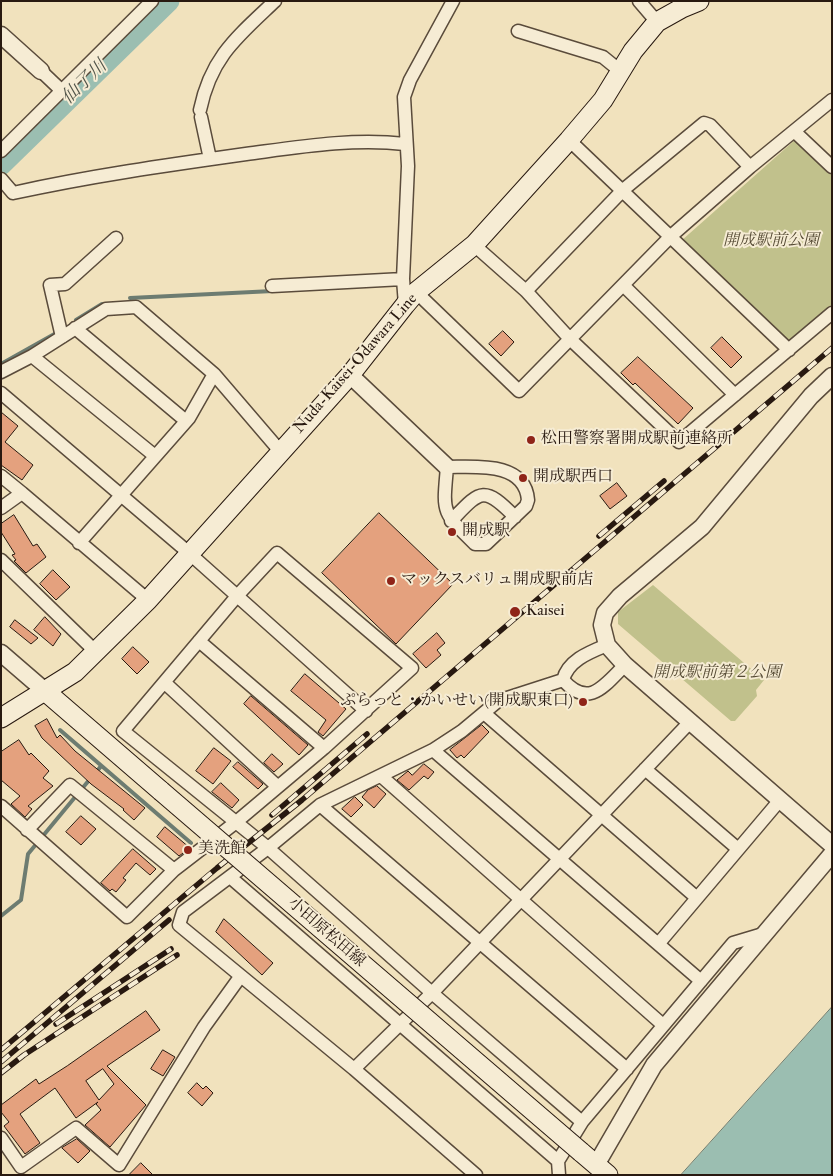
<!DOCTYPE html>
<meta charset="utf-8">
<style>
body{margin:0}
#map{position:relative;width:833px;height:1176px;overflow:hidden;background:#f1e2bd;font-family:"IM FELL Double Pica",serif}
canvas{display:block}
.frame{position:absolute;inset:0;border:2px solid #281910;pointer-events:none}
</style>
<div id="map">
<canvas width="833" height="1176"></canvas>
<div class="frame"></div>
</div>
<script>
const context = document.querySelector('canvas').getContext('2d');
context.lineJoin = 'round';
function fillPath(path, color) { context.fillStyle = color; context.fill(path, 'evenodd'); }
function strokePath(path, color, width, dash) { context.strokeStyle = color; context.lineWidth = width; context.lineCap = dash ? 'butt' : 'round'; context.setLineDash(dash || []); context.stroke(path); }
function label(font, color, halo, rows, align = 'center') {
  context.font = font + ' "IM FELL Double Pica","Noto Serif JP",serif'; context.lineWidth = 4; context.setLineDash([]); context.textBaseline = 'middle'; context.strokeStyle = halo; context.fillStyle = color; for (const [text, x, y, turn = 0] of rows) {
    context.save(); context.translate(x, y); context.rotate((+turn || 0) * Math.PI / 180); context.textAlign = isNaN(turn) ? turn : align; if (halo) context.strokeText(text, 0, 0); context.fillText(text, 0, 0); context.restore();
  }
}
fillPath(new Path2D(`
 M795 140 832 175V309L791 345 681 241Z
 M653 585 764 680 756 690 757 696 735 721H731L618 624V612Z`), '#c1c18c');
const water = new Path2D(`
 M832 1007V1175H681Z`);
fillPath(water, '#9bbeb1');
strokePath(water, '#6d7c71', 1);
strokePath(new Path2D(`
 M130 298 273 291
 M76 320 102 304
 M1 364 58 332
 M60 730 191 843
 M95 774 101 766
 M1 916 21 900 28 854 90 779`), '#6d7c71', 4);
strokePath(new Path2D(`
 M1 165 169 1`), '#9bbeb1', 21);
const building = new Path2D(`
 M503 331 514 342 501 356 489 344Z
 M722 337 742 357 731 368 711 348Z
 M638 357 693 408 678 424 635 383 633 385 621 373Z
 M1 412 18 426 5 442 33 465 22 480 1 465Z
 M617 483 627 496 610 509 600 496Z
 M379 513 453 584 396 644 322 573Z
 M14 515 33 546 37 544 46 557 26 573 14 561 16 560 12 555 15 554 1 532V524Z
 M53 570 70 587 56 600 40 584Z
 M45 617 61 634 53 646 34 630Z
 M15 620 38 638 31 644 10 627Z
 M437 633 445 643 437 650 441 655 426 668 413 654Z
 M133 647 149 662 137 674 122 659Z
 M305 674 346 709 323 736 318 732 326 720 291 691Z
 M251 696 308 745 299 755 244 704Z
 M47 719 57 738 60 735 75 751 145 808 134 820 123 810 124 809 91 784 42 738 35 726Z
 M482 725 489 732 464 758 461 755 457 758 450 750Z
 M19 740 29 755 31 753 49 771 43 778 53 786 28 806 32 809 25 817 11 804 20 796 1 780V752Z
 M214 748 231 761 213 784 196 771Z
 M272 754 283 764 274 772 264 763Z
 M238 762 263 784 258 789 233 767Z
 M424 764 434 772 428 779 424 776 409 790 397 780 408 771 412 775Z
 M221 783 239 800 232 808 212 792Z
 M377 786 386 794 374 808 362 797 368 790Z
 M355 797 363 805 351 817 342 809Z
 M81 816 96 829 81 845 66 832Z
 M165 827 190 848 179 856 157 837Z
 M133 849 156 869 150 875 136 863 123 878 126 880 116 892 112 889 110 891 101 883Z
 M224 919 273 963 262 975 216 932Z
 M146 1011 160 1030 107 1066 146 1105 110 1147 85 1125 101 1110 96 1104 98 1102 76 1118 55 1088 20 1114 40 1143 25 1154 4 1126 9 1122 1 1112V1105L36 1079 39 1084 67 1066ZM103 1069 114 1084 99 1100 86 1081Z
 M163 1050 175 1057 163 1076 151 1069Z
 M197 1083 203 1089 206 1086 213 1093 202 1106 188 1093Z
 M77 1139 90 1151 78 1163 62 1148Z
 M141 1163 153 1175H129Z`);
fillPath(building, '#e4a17e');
strokePath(building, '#281910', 1);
const minor = new Path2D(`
 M639 1 657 22
 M518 31 603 57 619 70
 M41 71 62 91
 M200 110C211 57 237 37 275 1
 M201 117 210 159
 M795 132 832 167
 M569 140 789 350
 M1 151 152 1
 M1 179 13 193C90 176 168 165 246 154 299 147 352 138 405 144
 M474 245 526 291 570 339 679 442 832 313
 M623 285 735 395
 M272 286 403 279
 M526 291 623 190 704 123 710 125 750 167
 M416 292 519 391 671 236 750 167 832 100
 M405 305 403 279 408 166 404 97 410 80 453 1
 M75 328 186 421
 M62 337 50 285 65 284 116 238
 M32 356 155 456
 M1 372 32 356 106 309 136 307 214 374 280 451
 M1 393 189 553 366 711
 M447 467C475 467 525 461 528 500L526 506 486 544H475C441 511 443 513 447 467Z
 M1 476 22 493
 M1 508 22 493 148 600
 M451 521C480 491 483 484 515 517
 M79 543 189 418 214 374
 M1 560 96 652
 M199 641 324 748
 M607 645C590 652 568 660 563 680 589 709 604 686 625 665
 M563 680 498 701 462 731 433 750 320 805 268 848 432 993 582 1122 733 943 763 934
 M165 683 277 786
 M484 713 697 898
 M433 750 701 981
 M645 769 738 849
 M381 776 663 1025
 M320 805 627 1069
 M1 806 127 917 174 870 235 823 324 748 412 668 277 553 237 596 123 731 268 848 183 912 179 925 354 1069 476 1175
 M27 830 70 785 174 870
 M230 877 558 1161
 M659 943 780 800
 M354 1069 432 993 690 722
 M1 1138 21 1167 76 1128 119 1165 204 1027 240 977
 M559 1175 558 1161 582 1122`);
const tertiary = new Path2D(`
 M1 35 41 71
 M350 375 447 467
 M832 376 811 396 702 527 620 596 605 613 602 625 607 645 625 665 832 845
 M1 653 45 691
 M596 1165 654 1065 832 854`);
const secondary = new Path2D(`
 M45 691 161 791
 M1 718 75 672 148 600 350 375 405 305 416 292 474 245 569 140 603 100 633 51 657 22 682 8 699 1
 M581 1152 608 1175`);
strokePath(minor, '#5a4b3b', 15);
strokePath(tertiary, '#5a4b3b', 19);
strokePath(secondary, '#281910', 21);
strokePath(minor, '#f6ecd4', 12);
strokePath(tertiary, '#f6ecd4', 16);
strokePath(secondary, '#f6ecd4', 19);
const rail = new Path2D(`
 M599 536 664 481
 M272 815 367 734
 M56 1024 171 949
 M1 1050 217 868 302 800 832 348
 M1 1062 169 920
 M1 1073 24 1055 177 955`);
strokePath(rail, '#281910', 5.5);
strokePath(rail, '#f6ecd4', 4, [11]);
const secondaryBridge = new Path2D(`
 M161 791 581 1152`);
strokePath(secondaryBridge, '#281910', 21, []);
strokePath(secondaryBridge, '#f6ecd4', 19);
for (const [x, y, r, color] of [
 [531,440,5,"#8f2418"],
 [523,478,5,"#8f2418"],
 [452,532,5,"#8f2418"],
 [391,581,5,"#8f2418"],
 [515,612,6,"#8f2418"],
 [583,702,5,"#8f2418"],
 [188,850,5,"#8f2418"]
]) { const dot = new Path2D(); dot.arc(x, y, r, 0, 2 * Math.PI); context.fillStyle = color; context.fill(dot); strokePath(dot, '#f6ecd4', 2); }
label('italic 16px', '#564b35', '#f6ecd4', [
 ["開成駅前公園",771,242],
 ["開成駅前第２公園",717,674]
]);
label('16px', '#281910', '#f6ecd4', [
 ["Nuda-Kaisei-Odawara Line",356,364,-49],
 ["小田原松田線",326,933,41]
]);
label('16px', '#281910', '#f6ecd4', [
 ["松田警察署開成駅前連絡所",541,440],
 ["開成駅西口",533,478],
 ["開成駅",462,532],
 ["マックスバリュ開成駅前店",401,581],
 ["Kaisei",526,612],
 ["ぷらっと・かいせい(開成駅東口)",573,702,"right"],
 ["美洗館",198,850]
], 'left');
label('italic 18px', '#505348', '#f6ecd4', [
 ["仙了川",85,83,-44]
]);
</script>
